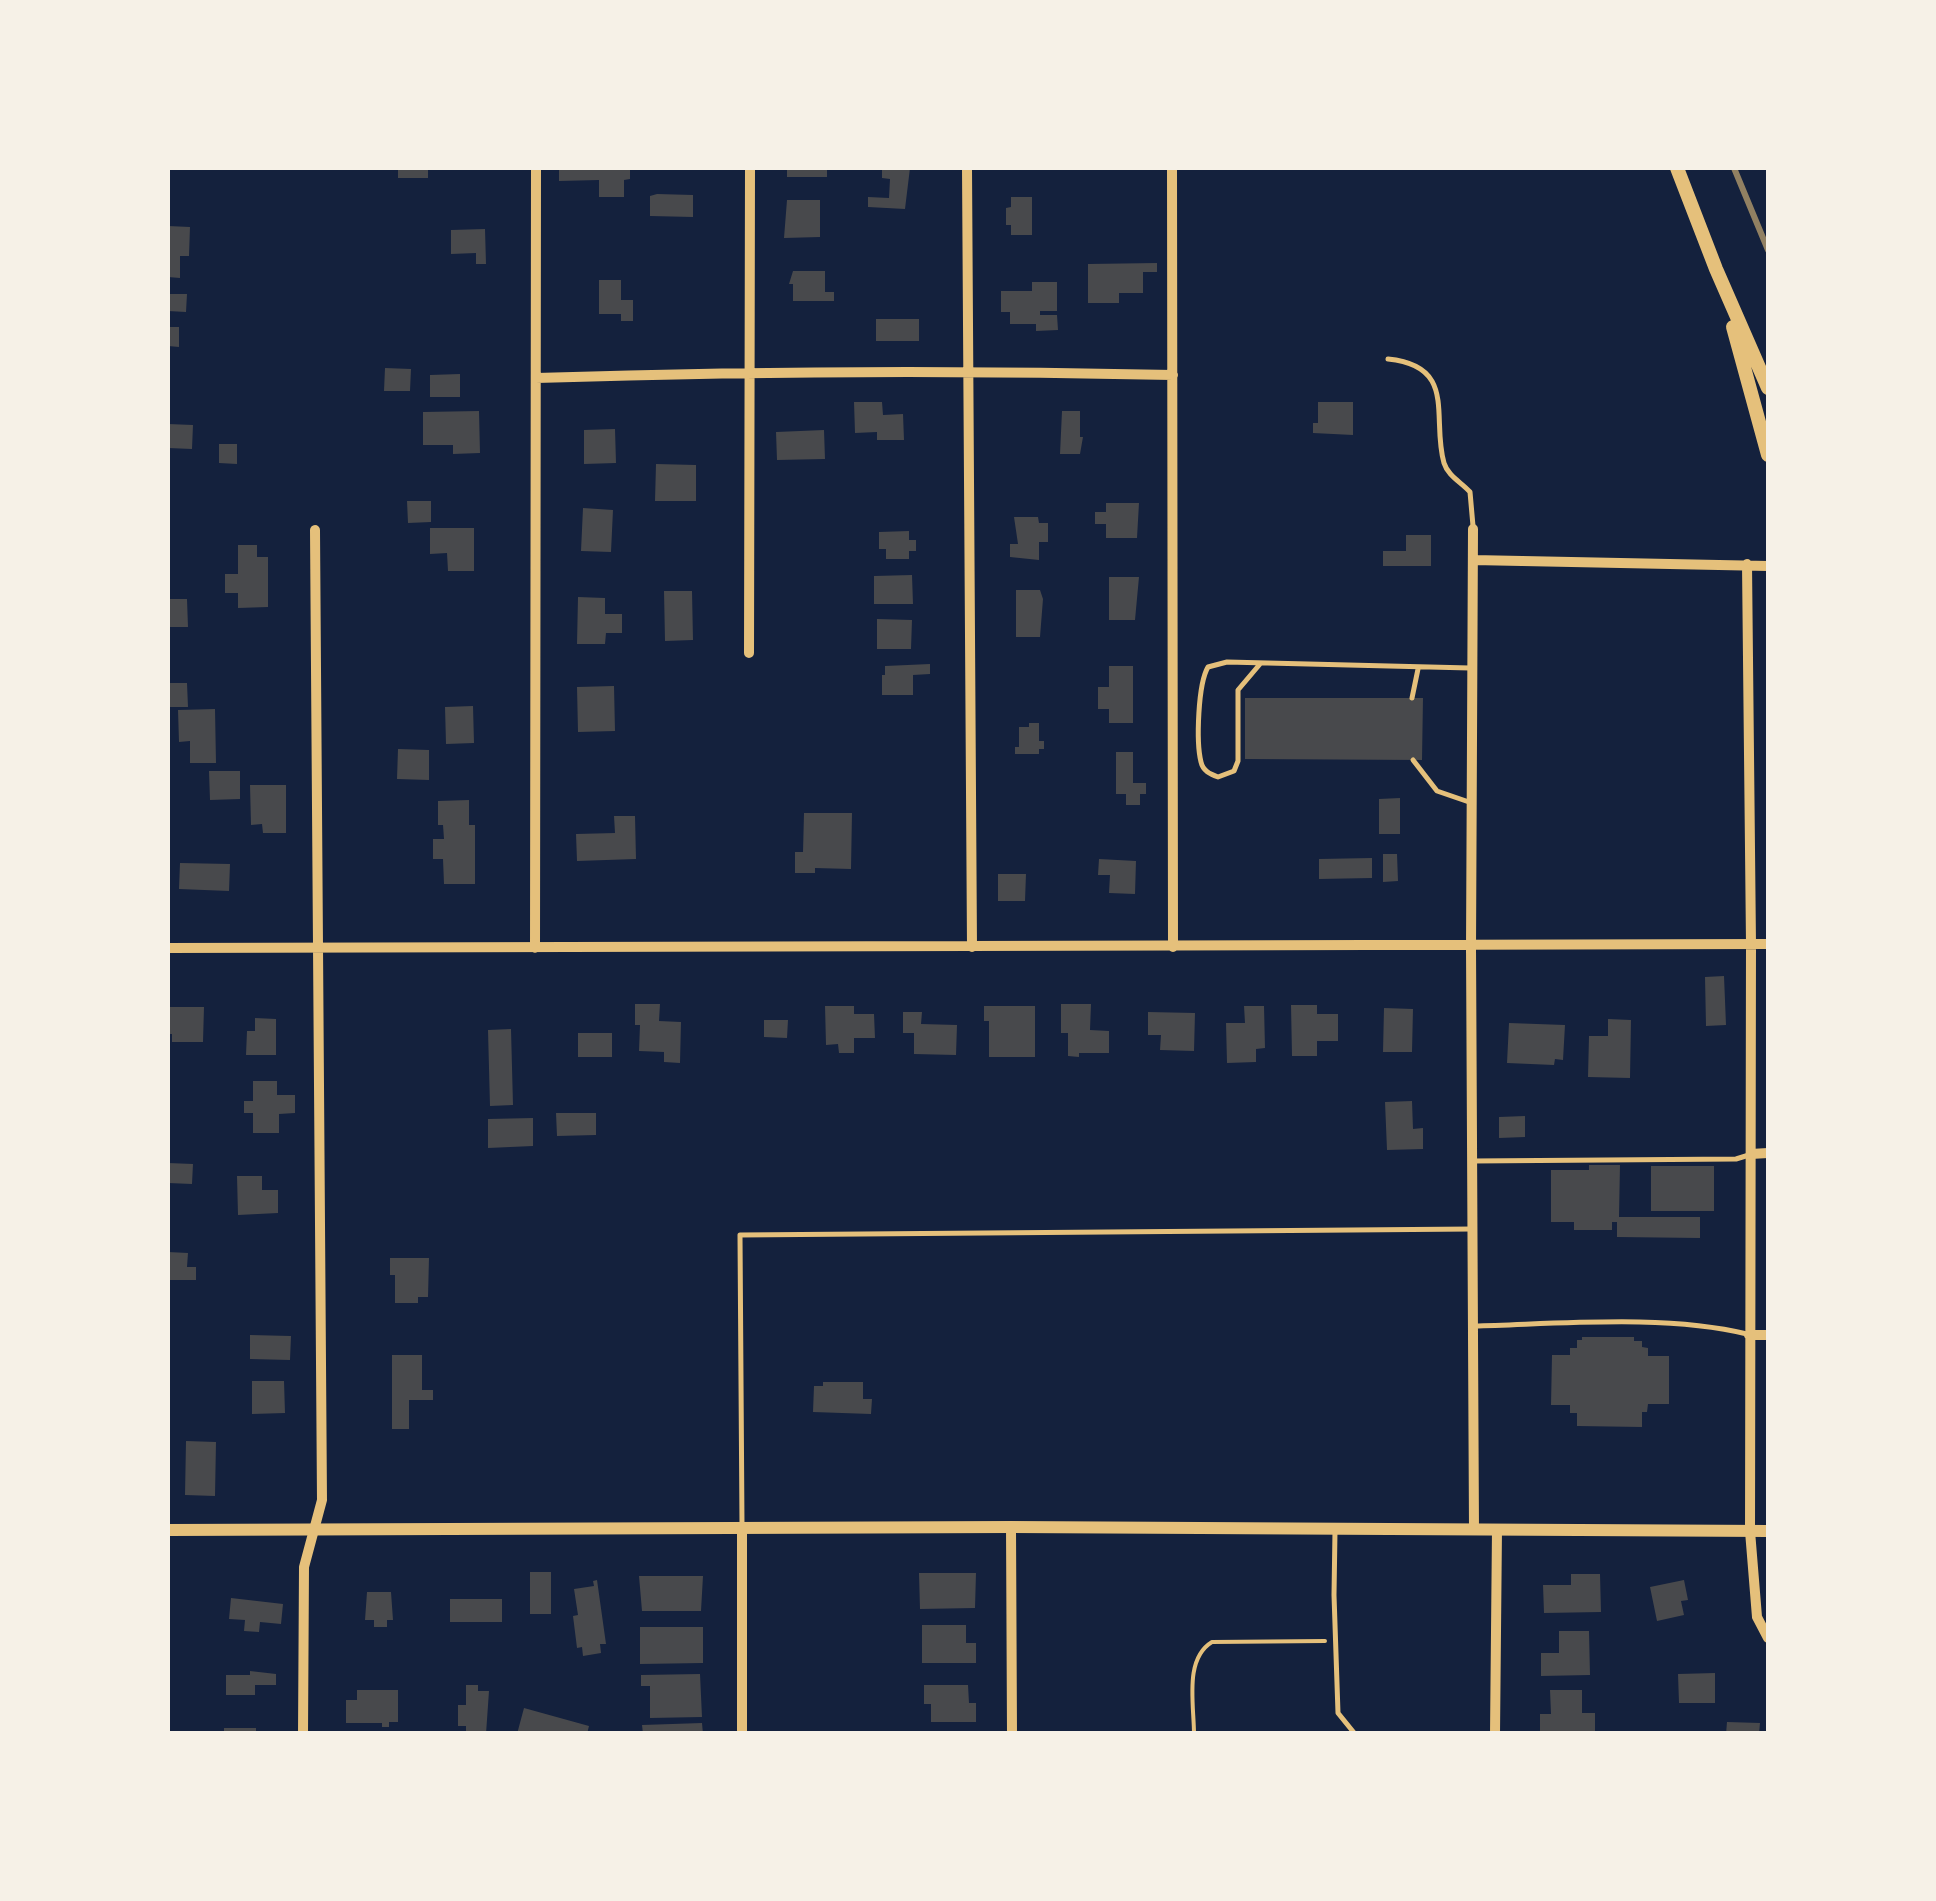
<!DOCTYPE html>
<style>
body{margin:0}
#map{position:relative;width:1936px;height:1901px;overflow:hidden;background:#14213d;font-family:Rubik,sans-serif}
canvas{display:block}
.frame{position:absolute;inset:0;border:170px solid #f6f1e7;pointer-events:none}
</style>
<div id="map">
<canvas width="1936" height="1901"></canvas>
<div class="frame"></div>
</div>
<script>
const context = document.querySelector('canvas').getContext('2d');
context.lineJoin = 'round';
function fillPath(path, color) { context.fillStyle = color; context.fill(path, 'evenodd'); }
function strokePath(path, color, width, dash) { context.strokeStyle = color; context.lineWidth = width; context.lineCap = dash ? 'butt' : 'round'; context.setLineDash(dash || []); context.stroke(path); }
fillPath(new Path2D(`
 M398 168H428V178H398Z
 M559 168H630V179L624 180V197H599V180L559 181Z
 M787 168H827V177H787Z
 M882 168H910L905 209 868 207V197L889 198 890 179 882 178Z
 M657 194 693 195V217L650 216V196Z
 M1011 197H1032V235H1011V225H1006V208L1011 207Z
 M787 200H820V237L784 238Z
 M168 226 190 227 189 256H180V278L168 277Z
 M485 229 486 264H476V253L451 254V230Z
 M1157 263V272H1143V293H1119V303H1088V264Z
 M793 271H825V292H834V301H793V284H789Z
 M599 280H621V300H633V321H621V314H599Z
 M1032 282H1057V311H1040V315H1057L1058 330 1036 331V324H1010V312H1001V291H1032Z
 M168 294H187L186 312 168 311Z
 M876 319H919V341H876Z
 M168 327H179V347L168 346Z
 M385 368 411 369 410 391H384Z
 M460 374V397H430V375Z
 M854 402H882L883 415 903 414 904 440H877V432L855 433Z
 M1318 402H1353V435L1313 433V423H1318Z
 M479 411 480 453 453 454V445H423V412Z
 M1062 411H1080V437H1083L1080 454H1060Z
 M168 424 193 425 192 449 168 448Z
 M615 429 616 463 584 464V430Z
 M824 430 825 459 777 460 776 432Z
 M219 444H237V464L219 463Z
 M656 464 696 465V501H655Z
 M407 501H431V522L408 523Z
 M1106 503H1139L1137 538H1106V524H1095V512H1106Z
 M583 508 613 510 611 552 581 551Z
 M1014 517H1038L1039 523H1048V542H1039V560L1010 557V544H1018Z
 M430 528H474V571H448L447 553 430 554Z
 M909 531V540H916V551H909V559H886V549H879V532Z
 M1406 535H1431V566H1383V551H1406Z
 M238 545H257V557H268V607L238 608V593H225V574H238Z
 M912 575 913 604H874V576Z
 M1109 577H1139L1135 620H1109Z
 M1016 590H1040L1043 599 1040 637H1016Z
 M664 591H692L693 640 665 641Z
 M578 597 605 598V614H622V633H606L605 644H577Z
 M168 599H187L188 627H168Z
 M877 619 912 620 911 649H877Z
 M930 664V674L913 675V695H882V675H885V666Z
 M1109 666H1133V723H1109V709H1098V687H1109Z
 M168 683H187L188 707H168Z
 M614 686 615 731 578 732 577 687Z
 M1245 698H1423L1422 760 1245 759Z
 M473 706 474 743 446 744 445 707Z
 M215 709 216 763H190V741L179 742 178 710Z
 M1029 723H1039V741H1044V749H1039V754H1015V747H1019V727H1029Z
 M398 749 429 750V780L397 779Z
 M1116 752H1133V783H1146V794H1140V805H1126V794H1116Z
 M209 771H240V799L210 800Z
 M250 785H286V833H263L262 824 251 825Z
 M1400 798V834H1379V799Z
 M469 800V825H475V884H444L443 859H433V839H444L443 825H438V801Z
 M804 813H852L851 869 815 868V873H795V852H803Z
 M614 816H635L636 859 577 861 576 834 615 833Z
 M1383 854H1397L1398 881 1383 882Z
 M1372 858V878L1319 879V859Z
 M1099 859 1136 861 1135 894 1109 893 1110 875H1098Z
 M180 863 230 864 229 891 179 889Z
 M998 874H1026L1025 901H998Z
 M1724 976 1726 1025 1706 1026 1705 977Z
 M635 1004H660L659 1021 681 1022 680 1063 664 1062V1052L639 1051 640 1025H635Z
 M1061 1004H1091L1090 1030 1109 1031V1053H1079V1057L1068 1056V1033H1061Z
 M1291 1005H1317V1014H1338V1041H1317V1056H1292Z
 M825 1006H854V1014H874L875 1038H854V1053H839L838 1044 826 1045Z
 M984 1006H1035V1057H989V1021H984Z
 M1244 1006H1264L1265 1048 1256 1049V1062L1227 1063 1226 1023H1245Z
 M168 1007H204L203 1042H172V1034H168Z
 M1384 1008 1413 1009 1412 1052H1383Z
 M903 1012H922L921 1024 957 1025 956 1055 914 1054V1033H903Z
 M1148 1012 1195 1013 1194 1051 1160 1050 1161 1035H1148Z
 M255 1018 276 1019V1055H246L247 1031H255Z
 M1608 1019 1631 1020 1630 1078 1588 1077 1589 1036H1608Z
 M764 1020H788L787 1038 764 1037Z
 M1509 1023 1565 1025 1563 1060 1555 1059 1554 1065 1507 1063Z
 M511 1029 513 1105 490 1106 488 1030Z
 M578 1033H612V1057H578Z
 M253 1081H277V1095H295V1113L279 1114V1133H253V1113H244V1101H253Z
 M1412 1101 1413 1129 1423 1128V1149L1387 1150 1385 1102Z
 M556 1113H596V1135L557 1136Z
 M1525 1116V1137L1499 1138V1117Z
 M533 1118V1146L488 1148V1119Z
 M168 1163 193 1164 192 1184 168 1183Z
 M1589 1165H1620L1619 1217H1700V1238L1617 1237V1222H1612V1230H1574V1222H1551V1170H1589Z
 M1651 1166H1714V1211H1651Z
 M237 1176H262V1190H278V1213L238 1215Z
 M168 1252 188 1253 187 1267H196V1280H168Z
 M390 1258H429L428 1297H418V1303H395V1275H390Z
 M250 1335 291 1336 290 1360 250 1359Z
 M1582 1337H1634V1341H1642V1347L1648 1348V1356H1669V1404H1648L1647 1412H1642V1427L1577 1426V1413H1570V1405H1551L1552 1355H1570V1348H1577V1340H1582Z
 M392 1355H422V1390H433V1400H409V1429H392Z
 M252 1381H284L285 1413 252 1414Z
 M823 1382H863V1399H872L871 1414 813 1412 814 1386H823Z
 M186 1441 216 1442 215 1496 185 1495Z
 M530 1572H551V1614H530Z
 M919 1573H976L975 1608 920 1609Z
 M1571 1574H1600L1601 1612 1544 1613 1543 1585H1571Z
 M639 1576H703L701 1611H642Z
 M597 1580 606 1644H600L601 1653 583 1656 582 1647 577 1648 573 1616 578 1615 574 1589 594 1586 593 1581Z
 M1684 1580 1688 1600 1681 1601 1684 1615 1657 1621 1650 1587Z
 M367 1592H391L393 1620H387V1627H374V1620H365Z
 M231 1598 283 1604 281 1624 260 1622 259 1632 244 1631 245 1620 229 1619Z
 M450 1599H502V1622H450Z
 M922 1625H966V1643H976V1663H922Z
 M640 1627H703V1663L640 1664Z
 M1559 1631H1589L1590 1675 1541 1676V1653H1559Z
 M250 1671 276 1674V1685H255V1695H226V1675H250Z
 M1715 1673V1703H1679L1678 1674Z
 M700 1674 702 1717 650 1718V1686H641V1675Z
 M466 1685H478V1691H489L486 1734H466V1726H458V1705H466Z
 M924 1685H968L969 1703H976V1722H931V1704H924Z
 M357 1690H398V1722H389V1727H382V1723H346V1700H357Z
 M1550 1690H1582V1713H1595V1731L1540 1732V1714H1551Z
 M524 1708 589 1726 587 1734H517Z
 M1727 1722 1760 1723 1759 1734H1726Z
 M702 1723 703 1734H643L642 1725Z
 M224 1728H256V1734H224Z`), '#48494c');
strokePath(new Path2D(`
 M1194 1734C1194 1704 1184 1659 1212 1642L1325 1641`), '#e5c07b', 4);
strokePath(new Path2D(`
 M1388 359C1458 366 1431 418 1444 463 1448 476 1461 482 1470 492L1473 526
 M1260 664 1238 690V761L1234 771 1218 777C1210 774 1203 771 1201 762 1196 742 1198 684 1208 667L1227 662 1470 668
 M1412 698 1418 669
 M1413 760 1437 791 1469 802
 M1473 1161 1736 1159 1749 1155
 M1474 1326C1558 1324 1666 1314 1747 1334
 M742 1525 740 1235 1473 1229
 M1335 1531 1334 1595 1338 1713 1355 1734`), '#e5c07b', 5);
strokePath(new Path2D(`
 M967 168 972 947
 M1172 168 1173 947
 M536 378C749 371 960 370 1173 375
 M1473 529 1471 947 1474 1529
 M1473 560 1768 566
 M1747 564 1751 944 1750 1531 1757 1617 1768 1638
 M749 653 750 168
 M168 948 1768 944
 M535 948 536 168
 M1751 1154 1768 1153
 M1749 1335H1768
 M1011 1527 1012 1734
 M742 1528V1734
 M303 1734 304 1567 322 1500 315 530
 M1495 1734 1497 1529`), '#e5c07b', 10);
strokePath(new Path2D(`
 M168 1530 1011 1527 1768 1531`), '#e5c07b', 12);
strokePath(new Path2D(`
 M1677 168 1716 269 1768 388
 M1733 327 1768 455`), '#e5c07b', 14);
strokePath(new Path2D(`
 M1734 168 1768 250`), '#918062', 6);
</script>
